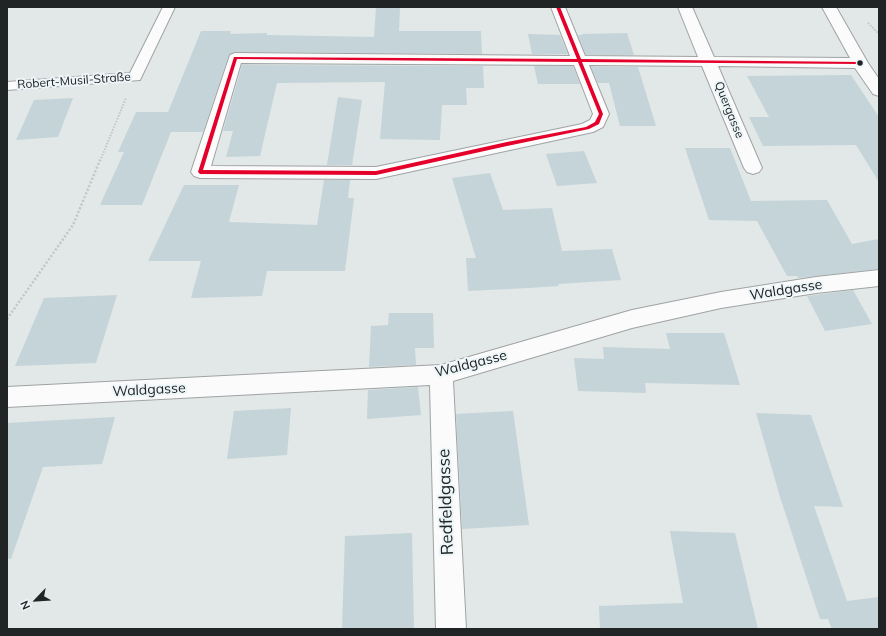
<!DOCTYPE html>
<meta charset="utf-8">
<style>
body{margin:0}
#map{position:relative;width:886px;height:636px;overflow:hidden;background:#e2e7e7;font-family:Mulish,sans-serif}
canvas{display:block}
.frame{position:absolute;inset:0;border:8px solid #212425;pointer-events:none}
.north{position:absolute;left:16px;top:580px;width:40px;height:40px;-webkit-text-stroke:3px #ecf5f8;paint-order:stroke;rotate:245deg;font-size:11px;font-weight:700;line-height:16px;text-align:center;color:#212425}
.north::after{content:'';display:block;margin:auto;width:14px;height:18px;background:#212425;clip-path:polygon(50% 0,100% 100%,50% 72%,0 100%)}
</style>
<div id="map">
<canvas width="886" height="636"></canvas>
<div class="frame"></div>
<div class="north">N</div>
</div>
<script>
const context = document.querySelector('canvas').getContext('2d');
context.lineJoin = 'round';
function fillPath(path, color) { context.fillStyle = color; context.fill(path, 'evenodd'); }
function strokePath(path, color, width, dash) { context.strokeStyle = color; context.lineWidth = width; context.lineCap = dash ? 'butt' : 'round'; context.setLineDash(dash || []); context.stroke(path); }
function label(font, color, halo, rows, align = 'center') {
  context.font = font + ' Mulish,sans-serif'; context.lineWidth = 4; context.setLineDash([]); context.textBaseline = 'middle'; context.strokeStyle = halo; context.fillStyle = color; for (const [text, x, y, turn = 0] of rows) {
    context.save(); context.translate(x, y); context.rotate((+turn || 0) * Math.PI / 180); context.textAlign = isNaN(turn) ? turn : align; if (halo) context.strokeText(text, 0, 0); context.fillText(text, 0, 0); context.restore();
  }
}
fillPath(new Path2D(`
 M376 7H400L399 31H481L482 54 234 52 229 55 203 132H171L142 205H100L124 152H118L136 112H168L201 31H231L230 34 267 33V35L374 37Z
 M627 33 634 55H586L578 35H583L582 34Z
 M528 34 560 35 568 54H532Z
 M242 65 483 66 484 88H466L467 105H442L440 140 380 139 385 82 277 83 260 156 226 157 233 131H223Z
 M534 66H573L580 84H538Z
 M591 67H638L656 126H620L609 83H598Z
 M851 75 879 117V182L856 145 763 146 749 117H769L747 76Z
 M338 97 362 100 352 165H327Z
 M73 98 58 137 16 140 34 100Z
 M685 148H730L751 201 827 200 852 244 879 239V269L798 278 797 276H787L757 221 709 220Z
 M584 151 597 183 557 186 546 154Z
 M490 173 503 210 552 208 562 251 612 249 621 280 558 284 559 286 528 288 468 291 466 258H476L452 178Z
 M324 180H350L348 198H354L345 271H267L262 296 191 298 201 261H148L184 185H239L229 222 317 225Z
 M853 290 872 324 825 331 807 296Z
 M117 295 96 363 15 366 44 298Z
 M389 313H433L434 348H415L416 365 369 367 371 326 388 325Z
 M666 333H724L740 385 645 383 646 393 578 391 574 358 604 359 603 347 670 349Z
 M418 387 421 415 367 419 368 390Z
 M291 408 287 455 227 459 234 411Z
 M513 411 529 525 462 529 456 414Z
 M756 413 811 415 843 507 814 506 847 601 879 597V629H832L828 619H820L780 497Z
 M115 417 102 464 43 467 11 559 7 558V423Z
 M670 531 735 533 758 629H600L599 606 683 603Z
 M412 533 414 629H342L345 536Z`), '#c4d4d8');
const lane = new Path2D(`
 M163 7H175L140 80 7 90V82L130 73Z`);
const street = new Path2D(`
 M551 7H565L585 56 698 57 678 7H692L714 57 850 58 822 7H836L868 63 879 79V96L873 94 855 68 718 66 762 168 759 172 753 174 747 172 744 168 702 66 589 65 609 114 603 127 593 132 376 179 200 178 194 176 191 172 230 55 235 53 570 56ZM241 63 574 65 593 114 590 120 582 124 376 167 211 166Z
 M879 270V286L816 293 721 308 632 328 453 381 466 629H436L430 385 7 407V387L441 365 632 310 721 292 816 277Z`);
strokePath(lane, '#9fa3a3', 2);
strokePath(street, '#9fa3a3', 2);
strokePath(new Path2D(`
 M868 23 879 34
 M100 161 126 98`), '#c4c5c6', 2, [1.5, 1.5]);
strokePath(new Path2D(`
 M7 319 73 225 100 160`), '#c4c5c6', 2.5, [2, 2]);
fillPath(lane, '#fbfbfb');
fillPath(street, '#fbfbfb');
fillPath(new Path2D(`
 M556 7H560L581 59 860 62 862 63 860 64 582 62 603 114 599 124 589 129 507 146 376 175 200 174 198 172 234 57 577 59ZM237 59 578 62 599 114 595 122 586 127 507 142 376 171 203 170Z`), '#e4002b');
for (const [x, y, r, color] of [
 [860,63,3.5,"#212425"]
]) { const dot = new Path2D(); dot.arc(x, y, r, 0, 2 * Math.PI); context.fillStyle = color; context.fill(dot); strokePath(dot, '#ecf5f8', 1.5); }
label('12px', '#212425', '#ecf5f8', [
 ["Robert-Musil-Straße",74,81,-4],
 ["Quergasse",729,110,68]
]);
label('14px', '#212425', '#ecf5f8', [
 ["Waldgasse",786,290,-9],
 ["Waldgasse",471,364,-14],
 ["Waldgasse",149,390,-3]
]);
label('17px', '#212425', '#ecf5f8', [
 ["Redfeldgasse",446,502,-92]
]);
</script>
